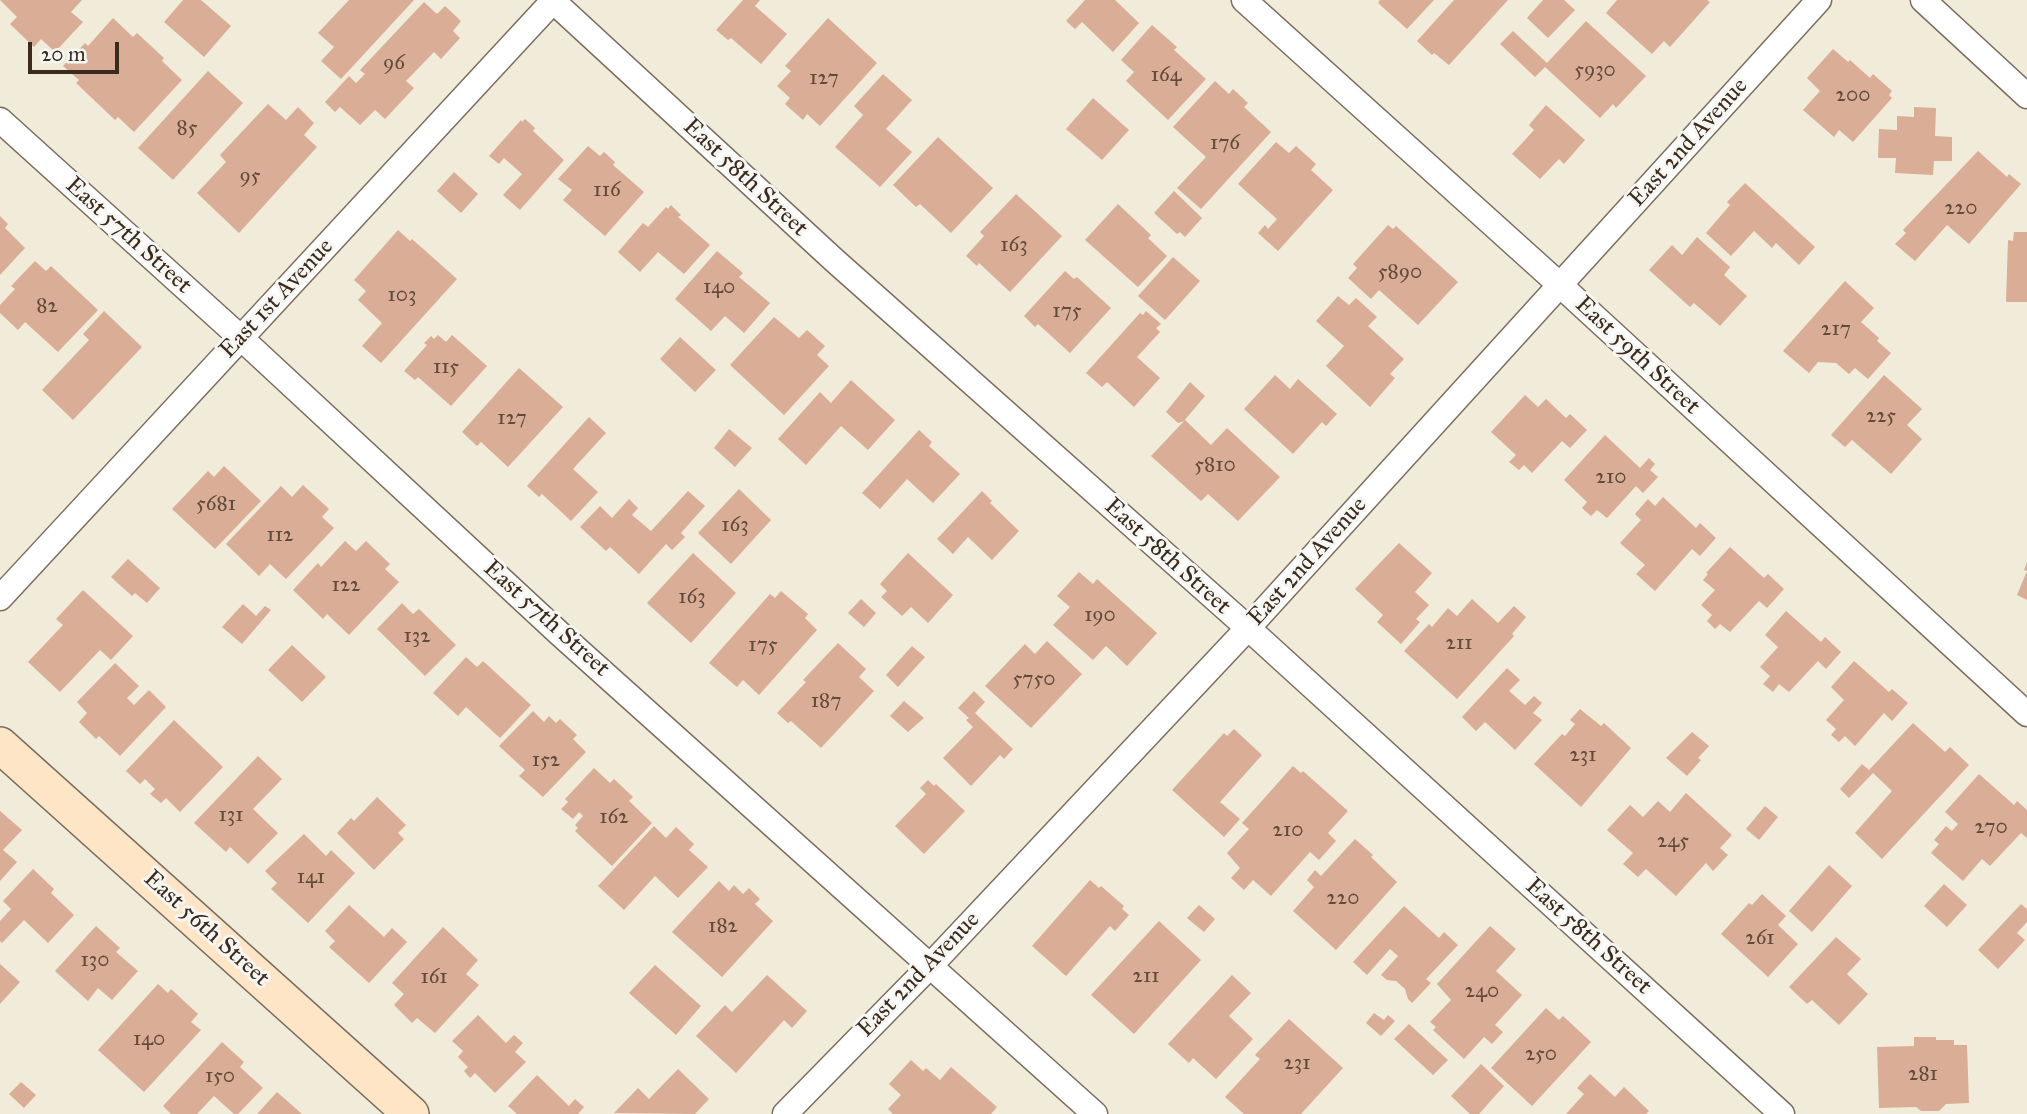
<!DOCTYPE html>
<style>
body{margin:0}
#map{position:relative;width:2027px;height:1114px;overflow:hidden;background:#f1ebd9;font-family:"IM FELL Great Primer",serif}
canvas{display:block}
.scale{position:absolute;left:28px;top:42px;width:91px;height:32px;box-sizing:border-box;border:4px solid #3b2a1e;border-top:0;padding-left:9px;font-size:21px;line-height:24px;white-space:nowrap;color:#3b2a1e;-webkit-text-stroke:5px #f6f6f2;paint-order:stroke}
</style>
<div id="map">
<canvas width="2027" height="1114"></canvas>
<div class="scale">20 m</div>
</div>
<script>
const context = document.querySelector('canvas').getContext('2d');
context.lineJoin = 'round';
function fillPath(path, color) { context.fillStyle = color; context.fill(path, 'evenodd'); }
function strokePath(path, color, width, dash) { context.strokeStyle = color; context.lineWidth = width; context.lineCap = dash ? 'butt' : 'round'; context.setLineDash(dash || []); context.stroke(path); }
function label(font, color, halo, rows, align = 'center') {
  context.font = font + ' "IM FELL Great Primer",serif'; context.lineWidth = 6; context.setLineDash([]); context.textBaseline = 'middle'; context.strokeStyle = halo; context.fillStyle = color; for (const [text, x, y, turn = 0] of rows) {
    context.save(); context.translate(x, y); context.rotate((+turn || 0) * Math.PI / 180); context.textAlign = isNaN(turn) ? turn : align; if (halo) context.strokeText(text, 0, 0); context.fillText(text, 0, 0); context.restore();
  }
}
fillPath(new Path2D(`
 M0 0H82L71 12 83 22 55 52 41 39 34 47 10 24 17 17Z
 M183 0H201L231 26 204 57 164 22Z
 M349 0H414L341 79 321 61 334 47 318 33Z
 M743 0H760L755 6 787 34 761 64 731 38 728 40 716 30Z
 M1085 0H1115L1139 23 1113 52 1082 22 1075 29 1066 21Z
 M1380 0H1434L1407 29 1378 3Z
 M1454 0H1508L1449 65 1434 53 1432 55 1417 41Z
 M1543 0H1564L1575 10 1548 38 1527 18Z
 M1617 0H1707L1710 2 1670 47 1664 41 1652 54 1606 13Z
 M424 2 437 14 445 6 461 21 453 31 460 38 441 59 434 52 406 81 414 88 385 119 375 110 360 125 340 107 335 112 325 102 349 76 356 83 365 74 360 70Z
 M113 18 133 37 137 33 164 58 162 61 182 80 134 132 118 117 115 120 76 83 79 80 63 66 85 43 88 46Z
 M828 18 877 63 820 126 807 114 803 120 785 104 790 98 777 86 791 71 785 66Z
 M1586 21 1646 76 1616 108 1613 104 1600 118 1545 67 1535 77 1500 44 1513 31 1547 63Z
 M1152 25 1177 47 1174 50 1206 79 1168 120 1126 81 1134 72 1121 60Z
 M1833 49 1848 62 1850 60 1870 78 1873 74 1892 91 1889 95 1892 98 1853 142 1839 130 1834 137 1803 110 1820 91 1807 78Z
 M208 71 243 103 173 180 138 148Z
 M883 74 912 100 886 129 912 152 880 187 835 147 863 115 854 106Z
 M1215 81 1229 94 1233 89 1248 103 1244 107 1271 132 1201 209 1177 188 1206 157 1173 127Z
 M1093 98 1129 130 1102 160 1066 129Z
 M268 104 286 120 298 107 314 123 304 135 317 147 239 233 197 193 226 162 220 155Z
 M1546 105 1585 140 1564 164 1559 159 1540 179 1512 154 1534 130 1529 125Z
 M1914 107 1936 108 1935 136 1952 137V161H1934L1933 175 1895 173 1896 158H1878L1879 129 1897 130V116L1914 117Z
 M525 119 535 128 533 131 564 160 520 210 503 195 522 174 504 158 499 164 489 156 521 120 522 122Z
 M938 137 993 188 951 233 920 204 916 207 893 185Z
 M1276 142 1289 153 1296 146 1316 164 1311 170 1333 190 1278 251 1258 233 1265 225 1268 229 1277 219 1238 184Z
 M588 146 600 156 604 152 615 162 613 165 644 192 605 236 563 200 572 190 558 179Z
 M1978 151 2007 177 2009 174 2021 184 1969 244 1947 225 1915 261 1895 244 1906 233 1903 230Z
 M454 172 478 194 461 213 437 191Z
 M1745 183 1815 247 1799 265 1776 243 1772 248 1754 231 1731 256 1706 233 1730 205 1727 202Z
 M1174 191 1202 218 1185 237 1180 232 1177 234 1154 213Z
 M1016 194 1062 236 1010 292 979 263 977 266 966 256 984 236 980 232Z
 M1118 204 1151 235 1148 238 1167 256 1138 287 1085 240Z
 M671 205 681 215 678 217 710 245 684 274 658 252 640 272 618 252 643 223 648 227 666 207 668 209Z
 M0 216 8 224 5 228 25 248 0 275Z
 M1388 225 1393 229 1396 226 1458 282 1418 325 1379 290 1371 299 1348 278 1357 268 1353 264Z
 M398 230 410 241 412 239 457 279 381 363 362 346 382 323 358 300 366 291 354 280Z
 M2014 232H2027V302H2006L2008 240 2013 241Z
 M1697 237 1730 267 1724 275 1747 296 1720 326 1694 303 1690 307 1649 270 1672 245 1682 255Z
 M717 251 743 273 739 277 770 303 744 333 725 316 711 331 675 299Z
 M1173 257 1200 281 1165 320 1138 296Z
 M35 261 46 271 51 266 98 310 58 352 25 322 18 330 0 313V305L15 289 11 286Z
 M1065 271 1074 279 1077 277 1111 308 1070 353 1038 324 1035 327 1024 316Z
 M1845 281 1874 308 1861 322 1879 338 1877 341 1891 353 1868 379 1855 368 1849 374 1836 363 1818 362 1809 373 1783 351Z
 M1338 296 1349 305 1356 298 1377 317 1368 326 1404 359 1390 374 1395 378 1370 407 1326 366 1344 346 1316 321Z
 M104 311 142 347 73 420 42 390 89 340 83 334Z
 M1146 311 1161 324 1156 328 1160 332 1137 357 1160 378 1134 407 1107 382 1102 387 1086 373 1140 313 1143 315Z
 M774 317 799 338 807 330 825 346 817 355 829 366 784 415 730 365Z
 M438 335 446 342 452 335 487 366 451 406 418 377 415 380 404 371 427 345 424 343 431 336 434 339Z
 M680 337 716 370 695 392 660 359Z
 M519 368 563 407 508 467 481 442 477 446 462 432Z
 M1275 375 1290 389 1298 379 1337 414 1326 426 1322 422 1293 454 1244 409Z
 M1884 375 1922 409 1907 425 1922 439 1891 474 1852 440 1845 447 1831 435Z
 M851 380 895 420 868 450 841 426 806 465 778 439 820 392 831 403Z
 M1190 382 1205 396 1184 421 1178 423 1166 412Z
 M1525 395 1538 407 1546 399 1566 418 1570 414 1587 430 1570 448 1562 441 1532 473 1524 465 1519 470 1509 462 1516 455 1491 432Z
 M589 417 606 433 573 469 598 492 571 521 542 494 539 497 527 486Z
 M1185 420 1211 445 1227 428 1280 477 1238 521 1208 494 1201 501 1151 456Z
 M729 429 752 448 735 467 714 448Z
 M919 430 932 442 929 446 960 474 933 503 907 479 880 509 862 493Z
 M1605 435 1640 468 1649 458 1655 464 1650 470 1658 477 1643 493 1636 486 1607 518 1597 510 1591 516 1582 508 1587 502 1564 480Z
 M224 466 261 501 215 549 172 509 208 471 214 477Z
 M303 485 329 509 322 517 334 528 286 579 270 564 259 576 226 544 281 486 292 497Z
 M739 489 771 520 731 564 698 533Z
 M688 491 705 506 681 533 685 537 672 550 666 544 639 574 610 547 606 551 580 527 600 506 612 518 629 499 638 508 632 515 651 531Z
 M982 491 992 501 990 503 1019 531 992 560 968 537 953 554 937 539Z
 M1663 497 1696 528 1700 523 1716 538 1700 556 1692 549 1655 591 1636 574 1645 565 1620 543 1641 520 1635 514 1648 499 1655 506Z
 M345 541 356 551 366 541 390 564 385 569 399 582 349 635 327 614 323 619 293 590 318 563 321 567Z
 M1399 543 1432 573 1415 592 1429 605 1416 619 1420 622 1401 644 1377 622 1383 615 1355 589Z
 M1730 547 1764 578 1768 574 1784 589 1767 608 1759 601 1730 632 1720 624 1715 629 1707 621 1712 615 1701 605 1715 590 1703 580 1708 574 1706 573Z
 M693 553 736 593 691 643 647 603Z
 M908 553 953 595 928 623 911 607 902 616 881 597 887 591 880 584Z
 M128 559 160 588 147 603 135 593 132 596 111 577Z
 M2027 562V600L2017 595 2027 571 2024 570Z
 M1079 572 1093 584 1097 579 1157 633 1127 666 1106 646 1093 660 1053 625 1070 607 1057 596Z
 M83 590 133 636 111 660 100 650 60 692 28 662 63 625 56 619Z
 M781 591 808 614 805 618 817 630 759 695 743 680 737 687 709 663 770 594 775 598Z
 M861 599 876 613 864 627 848 613Z
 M1472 599 1498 623 1514 606 1526 617 1512 634 1514 636 1457 699 1404 651 1429 624 1432 627 1448 608 1457 616Z
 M402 603 413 614 419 609 456 645 425 676 377 629Z
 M243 604 256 616 265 606 271 610 242 644 222 627Z
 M1786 611 1821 642 1825 637 1841 652 1826 669 1818 661 1789 692 1779 684 1773 692 1763 684 1770 676 1760 667 1778 647 1765 635Z
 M1047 641 1082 674 1031 728 985 686 1025 644 1035 654Z
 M838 643 866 669 859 677 874 691 821 748 791 721 788 723 777 713 806 682 803 680Z
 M292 645 326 677 302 702 268 670Z
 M912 646 925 657 898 687 886 675Z
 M466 657 477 667 483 661 531 705 500 738 466 707 458 716 433 693Z
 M1854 661 1889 692 1892 689 1908 703 1892 721 1884 713 1855 746 1845 736 1839 742 1831 735 1836 729 1826 720 1844 700 1831 687Z
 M115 663 139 686 127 698 134 705 149 690 166 707 120 756 99 736 96 739 79 722 87 713 77 702Z
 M1507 668 1520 680 1509 691 1525 705 1534 696 1542 703 1533 713 1542 720 1515 750 1485 722 1476 731 1462 717Z
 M974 691 985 702 975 713 1013 749 1004 759 1000 755 971 786 943 758 973 727 966 720 969 718 958 708Z
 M904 701 924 718 908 732 890 716Z
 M1580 709 1601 726 1604 723 1631 748 1581 807 1534 764 1562 734 1565 736 1575 724 1570 720Z
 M533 711 544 722 549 716 556 723 560 719 577 735 573 739 586 752 543 797 519 776 525 770 499 746Z
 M174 720 223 767 180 812 166 798 161 803 150 794 155 789 145 779 140 784 126 771Z
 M1913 723 1945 752 1950 747 1969 765 1882 859 1855 833 1892 791 1873 773 1849 798 1840 789 1862 764 1869 770Z
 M1234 729 1262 755 1220 802 1240 819 1224 837 1172 790 1224 733 1227 736Z
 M1692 732 1709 746 1698 758 1701 760 1687 776 1666 758Z
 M258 756 282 779 253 809 278 833 248 864 230 847 226 852 194 823Z
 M1293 766 1301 773 1303 771 1348 811 1328 833 1336 841 1319 860 1310 852 1271 896 1253 880 1244 890 1231 878 1240 868 1227 853 1249 829 1242 823Z
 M594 768 610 783 614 779 633 797 629 801 652 823 612 866 575 831 578 828 575 825 583 816 579 812 573 819 561 809 568 802 565 799Z
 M1979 774 2014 805 2017 801 2027 810V838L2021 833 1990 866 1982 859 1963 881 1931 853 1939 844 1934 840 1946 826 1952 831 1958 824 1945 812Z
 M928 780 934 786 936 784 965 811 924 854 895 826 926 794 920 788Z
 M1686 793 1732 835 1720 848 1728 855 1713 871 1706 863 1676 896 1646 869 1638 877 1623 864 1633 853 1607 830 1630 805 1643 817 1658 801 1670 812Z
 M377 797 406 825 398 833 404 839 374 870 337 833 351 818 354 821Z
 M1765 806 1778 817 1759 840 1746 829Z
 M0 811 22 830 3 850 17 862 0 881Z
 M654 826 666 838 676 827 694 844 689 850 708 867 678 898 655 876 624 910 598 886Z
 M304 834 326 856 331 850 355 873 308 923 271 889 277 883 265 871Z
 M1355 839 1373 855 1371 857 1397 882 1336 950 1293 911 1314 887 1307 880 1315 870 1321 876Z
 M1829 865 1852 886 1812 932 1789 911Z
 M33 869 54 889 51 893 74 915 48 943 24 920 2 943 0 941V921L11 909 3 901Z
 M1090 880 1099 888 1101 886 1124 906 1122 909 1129 915 1115 931 1110 926 1066 976 1032 946Z
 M719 881 729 891 734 885 743 894 749 888 760 899 755 904 773 921 722 977 672 932Z
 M1944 884 1967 905 1947 927 1924 906Z
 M1762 894 1786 916 1778 925 1798 944 1768 977 1721 934 1749 903 1752 905Z
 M2021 904 2027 909V922L2017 933 2025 940 1998 969 1978 950Z
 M349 905 384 937 392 928 407 942 369 983 329 947 335 941 325 931Z
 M1199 905 1215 919 1204 932 1187 918Z
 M1404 906 1439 938 1444 932 1458 945 1426 979 1431 983 1412 1003 1408 999 1405 989 1396 981 1387 980 1381 975 1398 956 1390 949 1367 975 1353 962Z
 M1159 921 1201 960 1134 1034 1091 995Z
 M96 926 120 948 116 952 138 971 112 1000 98 988 88 1001 55 971Z
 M1490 926 1516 949 1496 971 1522 995 1495 1025 1503 1032 1492 1044 1484 1037 1464 1059 1433 1030 1436 1027 1430 1022 1451 1000 1437 984Z
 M443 927 478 960 466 974 479 985 435 1033 417 1018 412 1023 394 1005 404 994 392 983Z
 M1836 937 1861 959 1847 974 1868 994 1839 1025 1812 1000 1807 1004 1789 987Z
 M0 964 20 982 0 1004Z
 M655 965 701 1006 676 1035 629 993Z
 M767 975 807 1011 792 1028 784 1020 736 1073 696 1036 725 1005 732 1012Z
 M1232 975 1251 993 1229 1016 1253 1039 1216 1079 1193 1058 1189 1063 1168 1044Z
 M158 984 168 993 171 989 198 1014 191 1022 201 1030 144 1092 98 1050Z
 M1546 1008 1559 1020 1563 1016 1591 1042 1532 1106 1491 1068Z
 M1374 1013 1384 1020 1388 1015 1395 1021 1381 1036 1366 1023Z
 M478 1015 506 1043 514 1035 523 1043 515 1052 526 1062 495 1093 475 1073 470 1078 464 1071 468 1067 458 1057 463 1051 452 1041Z
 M1289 1019 1343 1068 1301 1114H1244L1225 1097 1260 1059 1255 1055Z
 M1409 1024 1448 1060 1433 1075 1394 1039Z
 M1914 1037H1936V1040H1954V1045H1967L1969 1103 1946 1104 1939 1111H1921L1916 1107 1879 1108 1877 1047 1914 1046Z
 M222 1042 244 1062 240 1067 263 1088 238 1114H234L214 1096 197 1114H171L163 1106Z
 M911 1060 923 1071 926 1068 940 1080 951 1067 997 1107 991 1114H893L888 1109 901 1095 889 1084Z
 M1481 1064 1504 1086 1479 1114H1470L1451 1096Z
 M678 1069 709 1099 695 1114 614 1113 638 1088 649 1099Z
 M1590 1074 1615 1097 1624 1087 1649 1111 1646 1114H1566L1584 1094 1577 1088Z
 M537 1075 569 1106 575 1099 584 1107 578 1114H517L508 1106Z
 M21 1082 36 1095 24 1108 9 1094Z
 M277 1092 302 1114H257Z`), '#daad96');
const street = new Path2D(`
 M552 0 834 260 1248 628 1782 1114
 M1244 0 1560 285 2027 714
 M1923 0 2027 96
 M0 120 241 338 560 634 1095 1114
 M0 598 554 0
 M785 1114 930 966 1248 628 1819 0`);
const secondary = new Path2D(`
 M0 745 411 1114`);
strokePath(street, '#7b6e5f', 27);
strokePath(secondary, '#7b6e5f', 38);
strokePath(street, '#fff', 24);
strokePath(secondary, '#fde5c5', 35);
label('21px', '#634b3c', null, [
 ["96",394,64],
 ["5930",1595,71],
 ["164",1166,76],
 ["127",824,79],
 ["200",1853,96],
 ["85",187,129],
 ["176",1225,144],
 ["95",250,177],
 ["116",607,191],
 ["220",1961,209],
 ["163",1014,246],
 ["5890",1400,273],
 ["140",719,288],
 ["103",402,296],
 ["82",47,307],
 ["175",1067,312],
 ["217",1836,330],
 ["115",446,368],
 ["225",1881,417],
 ["127",512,419],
 ["5810",1215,466],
 ["210",1611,478],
 ["5681",216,505],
 ["163",735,526],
 ["112",280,536],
 ["122",346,586],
 ["163",692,598],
 ["190",1100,616],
 ["132",417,637],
 ["211",1459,644],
 ["175",763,646],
 ["5750",1034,680],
 ["187",826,702],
 ["231",1583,756],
 ["152",546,761],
 ["131",231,816],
 ["162",614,818],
 ["270",1991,828],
 ["210",1288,831],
 ["245",1673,842],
 ["141",311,878],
 ["220",1343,899],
 ["182",723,927],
 ["261",1760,939],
 ["130",95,961],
 ["211",1146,977],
 ["161",434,978],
 ["240",1482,992],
 ["140",149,1040],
 ["250",1541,1055],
 ["231",1297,1064],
 ["281",1923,1075],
 ["150",220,1077]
]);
label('24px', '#3b2a1e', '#f6f6f2', [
 ["East 2nd Avenue",1689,143,-48],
 ["East 58th Street",745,178,43],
 ["East 57th Street",128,236,42],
 ["East 1st Avenue",277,299,-47],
 ["East 59th Street",1637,356,43],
 ["East 58th Street",1167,557,42],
 ["East 2nd Avenue",1308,562,-48],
 ["East 57th Street",546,619,42],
 ["East 56th Street",206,929,42],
 ["East 58th Street",1588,937,42],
 ["East 2nd Avenue",919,975,-46]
]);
</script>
